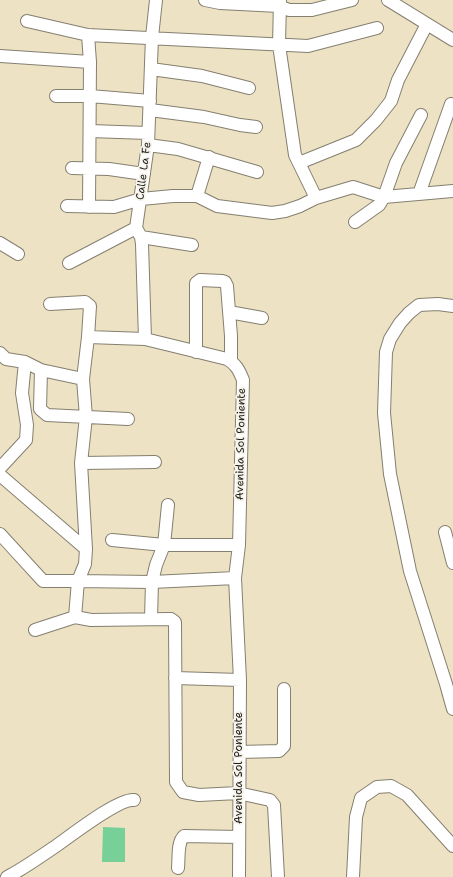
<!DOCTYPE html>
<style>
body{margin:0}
canvas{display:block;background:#ede2c3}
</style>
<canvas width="453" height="877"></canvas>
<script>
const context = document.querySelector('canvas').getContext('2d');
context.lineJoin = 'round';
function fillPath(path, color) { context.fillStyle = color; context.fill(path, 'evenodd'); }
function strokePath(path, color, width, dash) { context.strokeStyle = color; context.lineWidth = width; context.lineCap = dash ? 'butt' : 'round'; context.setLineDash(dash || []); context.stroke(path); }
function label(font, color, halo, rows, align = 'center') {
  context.font = font + ' "Shantell Sans",sans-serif'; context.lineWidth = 3.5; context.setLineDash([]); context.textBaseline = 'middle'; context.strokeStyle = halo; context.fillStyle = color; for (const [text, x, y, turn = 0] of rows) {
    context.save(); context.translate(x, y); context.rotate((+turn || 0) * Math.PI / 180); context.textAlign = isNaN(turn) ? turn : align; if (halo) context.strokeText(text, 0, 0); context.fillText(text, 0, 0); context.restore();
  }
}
fillPath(new Path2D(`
 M103 827 125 828V862H102Z`), '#76d097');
const minor = new Path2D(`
 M205 0 220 3 279 6 289 10H312L352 0
 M280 0 279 45 295 155 316 198
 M388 0 453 40
 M27 21 88 35 308 46 377 28
 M88 35 90 62 89 207
 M0 56 90 62
 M151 69 202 76 249 88
 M56 96H90L150 101
 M150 110 204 117 240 125 256 127
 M90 131 148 133
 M148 145 178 149 257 172
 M299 163 356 140 376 120 391 101 398 80 427 24
 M72 168 109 169 144 174
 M419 194 451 104
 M197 196 209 157
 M67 206 114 207 141 199 173 196H197L217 206 272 213 285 211 300 206 316 198 353 187 384 197 453 191
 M355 222 379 205 384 197 396 163 421 115
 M141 237 192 245
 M0 243 18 254
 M69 263 136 228
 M50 304 85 302 90 306 88 337
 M453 306 438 304 419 305 409 313 400 323 390 339 386 352 384 413 390 474 410 571 446 684 453 709
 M229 312 262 318
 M145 339 142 244 141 237 136 228 148 145 152 37 156 0
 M196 352V283L200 280 222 281 225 282 227 286 231 336V361
 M0 353 6 359 25 362 41 370 83 379
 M41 370 40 409 47 415 128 419
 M81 463 155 462
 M0 468 26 440 27 425 22 393 25 362
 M0 475 86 549
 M445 532 453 563
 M0 534 43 581H78L85 564 86 549 81 463 86 417 83 379 88 337 145 339 227 359C236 364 239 370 243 380L239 545 235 578 240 680 239 877
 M112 540 164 545H239
 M75 617 78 581 152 582 235 578
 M151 619 152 582 156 565 164 545 168 505
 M35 630 75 617 91 620 171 619 175 622 176 782 183 792 199 795 238 793 270 800 274 805 278 877
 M175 678 240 680
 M239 752 279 751 284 746V689
 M178 868C179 859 177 842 184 836L239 837
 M7 877C23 869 38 858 53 848 68 838 118 798 134 800
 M353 877 356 817 361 798 377 787 391 786 407 795 453 846`);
strokePath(minor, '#847f70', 14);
strokePath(minor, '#fff', 12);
label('11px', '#1c1c1c', '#f7f3e8', [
 ["Calle La Fe",144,171,-83],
 ["Avenida Sol Poniente",241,444,-89],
 ["Avenida Sol Poniente",239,768,-90]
]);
</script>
